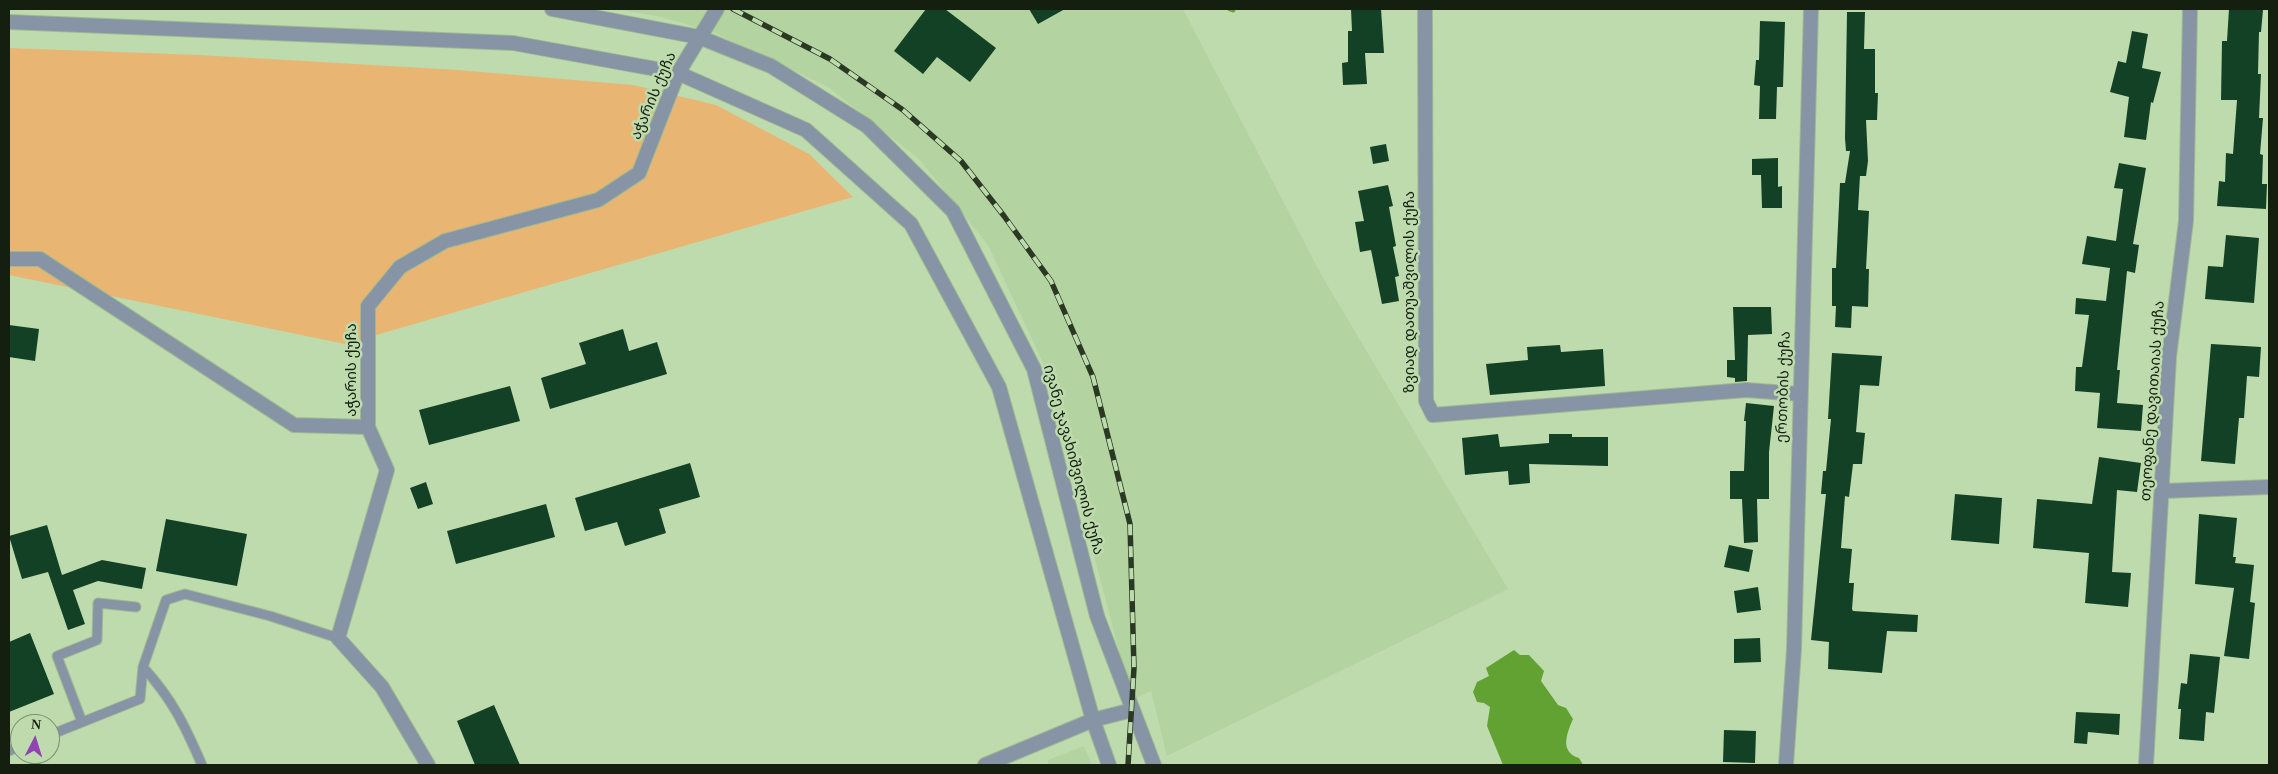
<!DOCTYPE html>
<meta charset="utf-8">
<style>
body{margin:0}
#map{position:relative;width:2278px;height:774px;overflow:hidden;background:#bedbae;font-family:"Times New Roman",serif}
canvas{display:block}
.frame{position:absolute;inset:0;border:10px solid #151f0f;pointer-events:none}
.north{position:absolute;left:10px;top:714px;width:50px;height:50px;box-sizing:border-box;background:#bedbae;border:1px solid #7a906e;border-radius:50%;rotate:5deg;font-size:14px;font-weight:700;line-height:20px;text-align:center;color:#151f0f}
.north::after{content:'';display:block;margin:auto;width:18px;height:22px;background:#9243b3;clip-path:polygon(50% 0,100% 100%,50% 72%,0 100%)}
</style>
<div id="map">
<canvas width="2278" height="774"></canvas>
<div class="frame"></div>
<div class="north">N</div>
</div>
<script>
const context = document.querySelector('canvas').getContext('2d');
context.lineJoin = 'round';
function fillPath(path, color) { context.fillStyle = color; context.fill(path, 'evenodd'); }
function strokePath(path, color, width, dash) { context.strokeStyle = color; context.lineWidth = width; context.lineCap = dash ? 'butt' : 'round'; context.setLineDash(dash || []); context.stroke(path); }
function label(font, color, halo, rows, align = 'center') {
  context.font = font + ' "Times New Roman","Noto Sans Georgian",serif'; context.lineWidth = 5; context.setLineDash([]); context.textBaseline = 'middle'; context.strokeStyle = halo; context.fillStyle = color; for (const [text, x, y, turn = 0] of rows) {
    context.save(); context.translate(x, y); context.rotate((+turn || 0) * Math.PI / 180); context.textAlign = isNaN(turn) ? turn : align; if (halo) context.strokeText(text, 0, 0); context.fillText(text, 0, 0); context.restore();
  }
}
fillPath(new Path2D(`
 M615 9H1183L1322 276 1508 589 1167 756 1151 691 1132 700 1043 363 988 245 919 159 828 87 715 33 662 17Z
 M1084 746 1092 765H1048V760Z`), '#b3d4a0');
fillPath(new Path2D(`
 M9 48 200 55 458 70 633 85 716 105 809 154 853 197 345 344 9 275Z`), '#e8b672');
fillPath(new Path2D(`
 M1514 650 1520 655H1529L1544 671 1541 681 1558 705 1566 708 1573 719C1567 733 1559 752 1579 758L1583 765H1503L1487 726 1490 707 1484 703 1477 702 1473 692 1477 682 1489 676 1486 668Z`), '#61a232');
strokePath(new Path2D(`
 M1230 9 1233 10`), '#61a232', 5);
fillPath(new Path2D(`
 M926 9H945L996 48 970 82 937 57 923 74 894 51Z
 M1029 9H1065L1038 24Z
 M1351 9H1381L1384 53H1365L1367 84 1343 85 1342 63 1348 62V31H1352Z
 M2229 9 2263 10 2261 32H2259L2258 74H2261L2259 118H2263L2260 154 2263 155 2262 184H2267L2266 209 2217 206 2219 181 2225 182 2226 153 2233 154 2237 100H2221L2222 41H2227Z
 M1847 12H1865L1864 49H1875V93H1878L1877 120H1866L1868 161 1866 176H1860L1858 210 1869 211 1866 269H1869L1868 307 1852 306 1851 328 1835 327 1836 306H1832V268H1836L1840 183H1845L1850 151H1846L1845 138Z
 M1760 21 1785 22 1783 87H1777L1776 119H1759L1760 86 1754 85 1756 60H1759Z
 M2132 31 2148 34 2142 68 2161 72 2153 103 2151 102 2146 140 2124 137 2129 97 2110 92 2118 61 2126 63Z
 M1386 144 1389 161 1373 164 1370 147Z
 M1778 158V187L1782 186V208H1762L1761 175H1752V159Z
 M2119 163 2146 168 2133 244 2139 245 2135 273 2127 271 2117 370H2120L2117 403 2143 405 2141 431 2097 428 2100 393 2075 391 2076 367H2082L2089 315 2075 314 2076 298 2106 301 2110 268 2082 264 2087 236 2116 241 2123 189 2114 188Z
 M1388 185 1393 206 1389 207 1396 246 1393 247 1399 276 1395 277 1399 301 1382 304 1371 250 1360 252 1355 222 1364 221 1358 191Z
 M2226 235 2259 238 2254 303 2205 299 2208 266 2223 267Z
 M1733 307H1771L1772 334 1748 335 1747 381 1735 382V378L1727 377V360H1735Z
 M9 325 39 329 35 361 9 357Z
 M623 329 629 351 657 342 667 374 550 409 541 378 586 364 579 343Z
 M2211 344 2261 347 2259 377 2247 376 2244 418H2239L2235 464 2201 461Z
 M1560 345 1561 352 1603 349 1605 386 1490 395 1486 364 1528 360 1527 347Z
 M1832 353 1882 356 1879 386 1860 385 1856 432 1865 433 1862 464H1853L1849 497 1845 496 1841 548 1852 549 1849 583H1854L1852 609 1853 611 1918 615 1917 632 1887 631 1882 673 1828 669 1829 642 1811 640 1826 494H1821L1823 471H1826L1831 419H1828Z
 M510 386 520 421 429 445 419 410Z
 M1746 403 1774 406 1769 452V499H1757L1758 542 1744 543 1742 499H1730V471H1744L1746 421H1744Z
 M1498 434 1500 447 1549 443V434H1572V437H1608V466L1529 464 1530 483 1509 485 1508 471 1465 475 1462 438Z
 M2099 457 2141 463 2137 492 2117 490 2112 572 2131 573 2128 607 2085 603 2089 553 2033 548 2037 499 2092 504Z
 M690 463 700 497 659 509 666 533 625 546 617 522 585 531 575 498Z
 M426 482 433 504 418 509 410 488Z
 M1955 494 2002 498 1999 544 1951 540Z
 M546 504 555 537 456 564 447 531Z
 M2199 514 2237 518 2233 557H2236L2235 563 2254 565 2250 602 2255 603 2249 659 2224 656 2234 588 2195 584Z
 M166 519 247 534 237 586 156 571Z
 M47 525 62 575 102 560 146 568 142 589 98 581 73 590 85 624 68 630 48 572 22 579 9 536Z
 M1729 545 1753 550 1749 572 1724 567Z
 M1758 587 1761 610 1737 613 1734 591Z
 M30 633 54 694 9 712V642Z
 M1760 638 1761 662 1734 663V639Z
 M2190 654 2220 657 2214 713 2206 712 2204 741 2179 739 2181 709H2178L2181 683 2187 684Z
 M494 705 520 765H475L457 721Z
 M2076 712 2120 714 2119 735 2088 732 2087 744 2074 743Z
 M1724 730 1756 731 1755 763 1723 762Z`), '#134126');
const service = new Path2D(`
 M143 667C173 700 185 726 202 765
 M82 722 57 656 97 640 98 603 136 607
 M50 735 140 699 143 667 166 600 185 594 270 616 338 638
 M9 751 20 746
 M31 754 36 765`);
const minor = new Path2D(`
 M552 9 699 37 771 66 867 126 953 211 1034 369 1097 616 1154 765
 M1425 9 1426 401 1433 415 1746 390 1800 394
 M9 22 513 43 678 73 806 130 911 224 999 387 1093 720 1109 765
 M9 259H40L294 425 368 427
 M2163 491 2269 487
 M428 765 382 687 338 638 387 470 368 427V306L400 267 445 241 598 200 639 173 678 73 717 9
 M985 765 1093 720 1132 710
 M1786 765 1794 649 1811 9
 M2146 765 2169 357 2186 221 2190 9`);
strokePath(service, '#a0b991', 11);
strokePath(minor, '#a0b991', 16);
strokePath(service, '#8694a6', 9);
strokePath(minor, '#8694a6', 14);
const rail = new Path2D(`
 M733 9 830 59 903 110 961 161 1004 216 1051 281 1093 377 1130 524 1134 668 1128 765`);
strokePath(rail, '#2b3824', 5.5);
strokePath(rail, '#bedbae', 4, [11]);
label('15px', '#151f0f', '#bedbae', [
 ["აჭარის ქუჩა",654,96,-67],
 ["ზვიად დათუაშვილის ქუჩა",1410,292,-90],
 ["აჭარის ქუჩა",352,370,-90],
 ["ერთობის ქუჩა",1784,387,-88],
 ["თეოფანე დავითაიას ქუჩა",2153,401,-86],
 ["ივანე ჯავახიშვილის ქუჩა",1073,460,75]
]);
</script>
